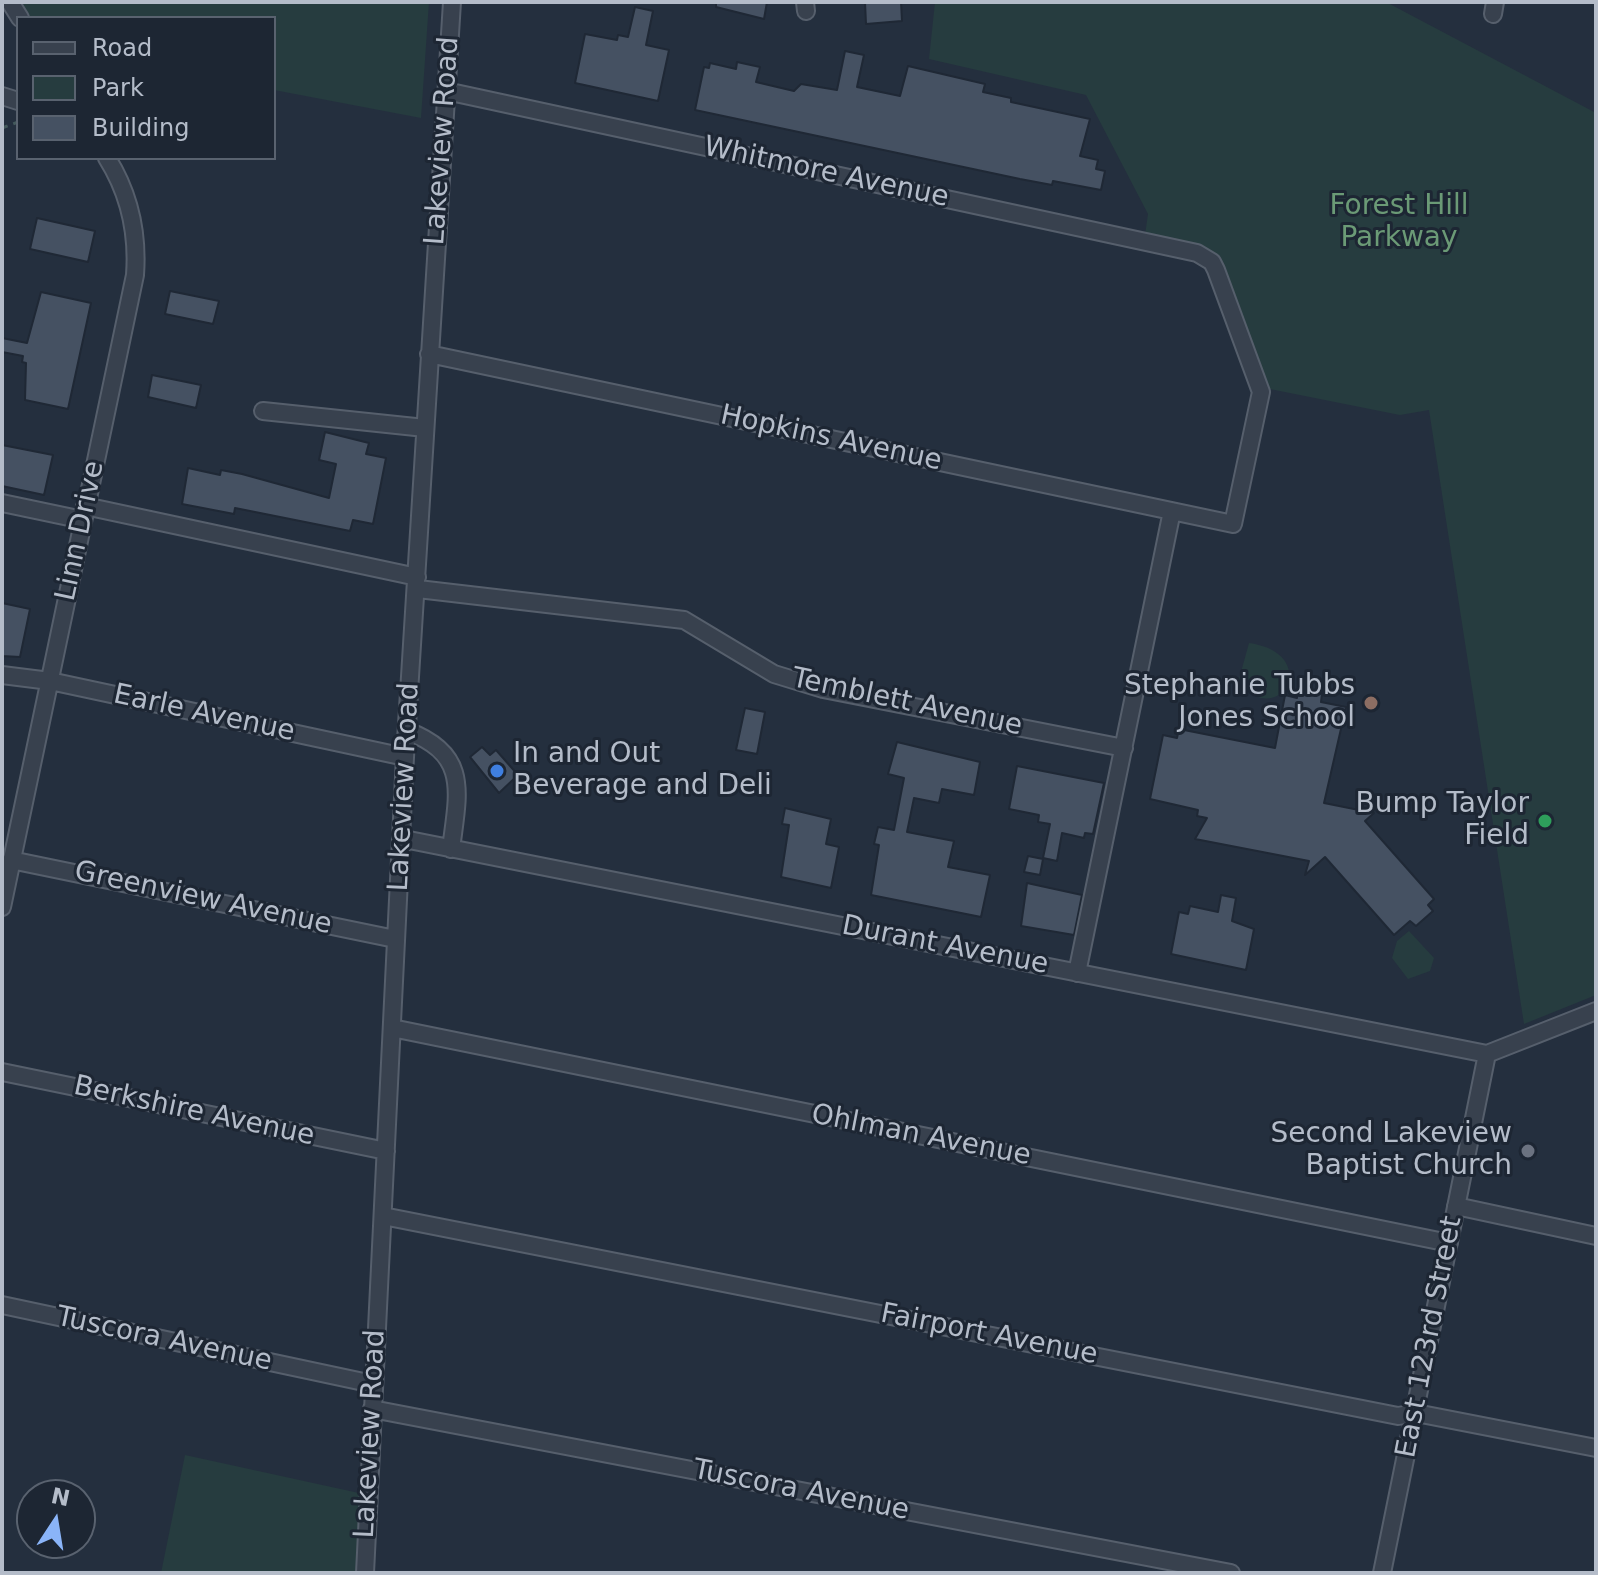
<!DOCTYPE html>
<style>
body{margin:0}
#map{position:relative;width:1598px;height:1575px;overflow:hidden;background:#242f3e;font-family:"DejaVu Sans",sans-serif}
canvas{display:block}
.frame{position:absolute;inset:0;border:4px solid #b4bcc9;pointer-events:none}
.legend{position:absolute;left:16px;top:16px;width:260px;height:144px;box-sizing:border-box;background:#1d2633;border:2px solid #59626f;margin:0;padding:10px 14px;list-style:none;font-size:24px;color:#b4bcc9}
.legend li{display:flex;align-items:center;gap:16px;height:40px}
.legend b{width:40px;border:2px solid #59626f}
.north{position:absolute;left:16px;top:1479px;width:80px;height:80px;box-sizing:border-box;background:#1d2633;border:2px solid #59626f;border-radius:50%;rotate:12deg;font-size:22px;font-weight:700;line-height:32px;text-align:center;color:#b4bcc9}
.north::after{content:'';display:block;margin:auto;width:28px;height:36px;background:#8ab4f8;clip-path:polygon(50% 0,100% 100%,50% 72%,0 100%)}
</style>
<div id="map">
<canvas width="1598" height="1575"></canvas>
<div class="frame"></div>
<ul class="legend">
<li><b style="height:10px;background:#38414e"></b>Road</li>
<li><b style="height:22px;background:#263c3f"></b>Park</li>
<li><b style="height:22px;background:#455162"></b>Building</li>
</ul>
<div class="north">N</div>
</div>
<script>
const context = document.querySelector('canvas').getContext('2d');
context.lineJoin = 'round';
function fillPath(path, color) { context.fillStyle = color; context.fill(path, 'evenodd'); }
function strokePath(path, color, width, dash) { context.strokeStyle = color; context.lineWidth = width; context.lineCap = dash ? 'butt' : 'round'; context.setLineDash(dash || []); context.stroke(path); }
function label(font, color, halo, rows, align = 'center') {
  context.font = font + ' "DejaVu Sans",sans-serif'; context.lineWidth = 6; context.setLineDash([]); context.textBaseline = 'middle'; context.strokeStyle = halo; context.fillStyle = color; for (const [text, x, y, turn = 0] of rows) {
    context.save(); context.translate(x, y); context.rotate((+turn || 0) * Math.PI / 180); context.textAlign = isNaN(turn) ? turn : align; if (halo) context.strokeText(text, 0, 0); context.fillText(text, 0, 0); context.restore();
  }
}
fillPath(new Path2D(`
 M10 2H429L421 118 274 90V18H20Z
 M935 2H1386L1596 113V995L1524 1024 1429 410 1400 415 1260 387 1212 262 1144 242 1148 214 1086 95 929 59Z
 M1249 643C1322 653 1282 731 1238 683Z
 M1409 931 1434 958 1430 971 1408 979 1392 958 1397 941Z
 M185 1455 368 1495 365 1573H161Z`), '#263c3f');
const building = new Path2D(`
 M716 2H767L764 19 716 7Z
 M865 2H901L902 21 866 24Z
 M635 7 653 11 646 45 669 50 658 101 575 83 585 34 617 40 618 35 628 37Z
 M845 51 864 55 857 87 900 96 908 66 985 84 983 92 1011 98V102L1090 119 1080 156 1098 160 1096 169 1105 171 1101 190 1053 181 1052 185 1020 179 695 110 704 67 709 68 710 63 736 69 737 62 760 67 756 82 794 91 801 84 837 90Z
 M37 218 95 231 88 262 30 249Z
 M170 291 219 301 213 324 165 314Z
 M41 292 91 303 68 409 25 400 26 363 22 362 23 356 2 352V338L27 343Z
 M152 375 201 385 196 408 148 397Z
 M325 432 369 443 366 454 386 458 373 524 353 520 350 531 235 508 234 514 182 504 188 468 220 475 221 470 242 474 329 498 336 464 319 460Z
 M2 445 53 455 44 495 2 486Z
 M2 603 30 609 20 657 2 656Z
 M1298 689 1322 694 1321 702 1346 707 1324 803 1374 813 1365 821 1434 899 1428 905 1433 911 1416 926 1410 921 1394 935 1325 857 1305 875 1309 861 1195 839 1207 818 1197 816 1198 810 1150 799 1163 735 1177 738 1179 729 1275 748 1285 695 1297 698Z
 M745 708 765 712 757 754 736 750Z
 M897 742 980 762 974 795 942 789 939 803 914 798 907 832 954 841 948 867 990 875 981 917 871 895 879 845 874 844 878 827 894 830 904 778 888 774Z
 M482 747 490 755 496 750 518 775 499 793 470 757Z
 M1017 766 1104 783 1093 834 1085 833 1084 838 1062 833 1057 861 1043 858 1050 824 1038 822 1039 815 1009 809Z
 M785 808 831 819 826 844 839 847 831 888 781 877 789 825 782 824Z
 M1028 856 1043 859 1040 875 1024 872Z
 M1027 883 1082 895 1074 935 1021 926Z
 M1221 895 1236 898 1232 921 1254 929 1246 970 1171 954 1179 912 1188 914 1190 906 1218 912Z`);
fillPath(building, '#455162');
strokePath(building, '#1f2835', 2);
const minor = new Path2D(`
 M10 2 20 18
 M805 2 806 11
 M1493 14 1495 2
 M2 96 18 101
 M429 354 1233 524 1261 392 1216 270 1212 262 1197 253 446 91
 M263 411 425 428
 M2 503 83 520
 M85 506 417 577
 M418 589 684 620 774 674 823 689 1124 748
 M2 675 50 681 405 757
 M407 731C470 754 458 793 451 849
 M404 839 1487 1054
 M11 860 395 939
 M2 907 135 275C138 234 129 193 107 158
 M1077 973 1172 511
 M392 1028 1449 1243
 M1487 1054 1596 1011
 M2 1072 386 1151
 M1456 1206 1596 1236
 M383 1216 1398 1416 1416 1413 1596 1448
 M2 1305 373 1384
 M372 1409 1231 1573
 M365 1573 405 757 452 2
 M1382 1573 1487 1054`);
strokePath(minor, '#565f6c', 20);
strokePath(new Path2D(`
 M2 128 18 122`), '#44595c', 3, [6, 6]);
strokePath(minor, '#38414e', 16);
for (const [x, y, r, color] of [
 [1371,703,8,"#8d6e63"],
 [497,771,8,"#3f7fe0"],
 [1545,821,8,"#2e9e5b"],
 [1528,1151,8,"#6b7280"]
]) { const dot = new Path2D(); dot.arc(x, y, r, 0, 2 * Math.PI); context.fillStyle = color; context.fill(dot); strokePath(dot, '#1d2633', 3); }
label('28px', '#b4bcc9', '#1d2633', [
 ["Lakeview Road",443,141,-86],
 ["Whitmore Avenue",826,173,12],
 ["Hopkins Avenue",831,439,12],
 ["Linn Drive",81,531,-78],
 ["Temblett Avenue",907,703,12],
 ["Earle Avenue",204,714,12],
 ["Lakeview Road",405,787,-87],
 ["Greenview Avenue",203,899,12],
 ["Durant Avenue",945,946,11],
 ["Berkshire Avenue",194,1112,12],
 ["Ohlman Avenue",921,1136,11],
 ["Fairport Avenue",989,1335,11],
 ["East 123rd Street",1430,1337,-79],
 ["Tuscora Avenue",164,1340,12],
 ["Lakeview Road",371,1434,-87],
 ["Tuscora Avenue",801,1491,11]
]);
label('28px', '#6b9a76', '#1d2633', [
 ["Forest Hill",1399,207],
 ["Parkway",1399,239]
]);
label('28px', '#b4bcc9', '#1d2633', [
 ["Stephanie Tubbs",1355,687],
 ["Jones School",1355,719],
 ["In and Out",513,755,"left"],
 ["Beverage and Deli",513,787,"left"],
 ["Bump Taylor",1529,805],
 ["Field",1529,837],
 ["Second Lakeview",1512,1135],
 ["Baptist Church",1512,1167]
], 'right');
</script>
